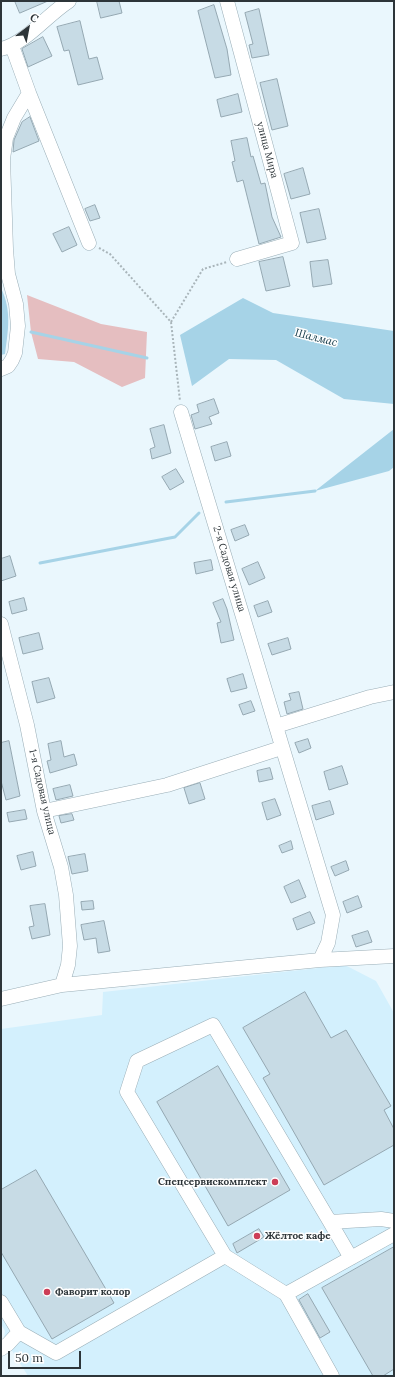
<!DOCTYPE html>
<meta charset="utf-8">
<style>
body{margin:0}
#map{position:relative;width:395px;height:1377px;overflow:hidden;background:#eaf7fd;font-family:Lora,serif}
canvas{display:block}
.frame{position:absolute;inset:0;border:2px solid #2d3539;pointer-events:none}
.north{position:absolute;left:8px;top:8px;width:40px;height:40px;-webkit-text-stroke:3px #fff;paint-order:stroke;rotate:32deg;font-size:11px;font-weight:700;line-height:16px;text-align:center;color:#2d3539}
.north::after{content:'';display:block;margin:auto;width:14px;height:18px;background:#2d3539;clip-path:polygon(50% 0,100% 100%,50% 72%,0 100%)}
.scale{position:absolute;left:8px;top:1351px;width:73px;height:18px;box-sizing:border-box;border:2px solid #2d3539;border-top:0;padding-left:5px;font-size:12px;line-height:14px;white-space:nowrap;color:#2d3539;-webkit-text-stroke:3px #fff;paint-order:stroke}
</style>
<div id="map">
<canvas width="395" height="1377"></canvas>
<div class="frame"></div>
<div class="north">С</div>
<div class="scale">50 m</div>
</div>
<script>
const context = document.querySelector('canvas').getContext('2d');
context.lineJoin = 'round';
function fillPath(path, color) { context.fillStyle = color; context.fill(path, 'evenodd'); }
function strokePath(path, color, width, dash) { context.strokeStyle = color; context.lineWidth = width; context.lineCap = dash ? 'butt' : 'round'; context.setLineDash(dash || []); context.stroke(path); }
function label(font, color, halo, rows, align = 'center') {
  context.font = font + ' Lora,serif'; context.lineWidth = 3; context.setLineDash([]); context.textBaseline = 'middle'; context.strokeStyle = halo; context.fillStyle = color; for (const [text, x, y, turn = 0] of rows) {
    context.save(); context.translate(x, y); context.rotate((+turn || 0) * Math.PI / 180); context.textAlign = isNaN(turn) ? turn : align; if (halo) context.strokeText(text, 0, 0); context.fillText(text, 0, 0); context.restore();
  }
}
fillPath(new Path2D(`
 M345 965 376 981 394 1013V1376H28L4 1338 5 1331 1 1324V1029L102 1015 103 992Z`), '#d3f0fd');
fillPath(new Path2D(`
 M27 295 101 324 147 332 145 378 122 387 74 362 38 359 31 332Z`), '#e5bec0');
fillPath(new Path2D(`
 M1 288C12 311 8 330 5 354L1 355Z
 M243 298 273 313 394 331V404L344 399 276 360 229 359 192 386 180 335Z
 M394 429V467L389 471 315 491Z`), '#a6d3e7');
strokePath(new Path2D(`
 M31 332 147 358
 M226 502 315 491
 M40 563 175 537 199 513`), '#a6d3e7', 3);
const building = new Path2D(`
 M15 1H48L20 13Z
 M97 1H119L122 13 101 18Z
 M214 5 227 49 231 75 215 78 198 11Z
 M259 9 269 55 252 58 249 45 253 44 245 13Z
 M80 21 89 59 97 57 103 79 78 85 69 50 64 51 57 27Z
 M43 37 52 56 28 67 22 49Z
 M277 79 288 126 272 130 260 83Z
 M238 94 242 112 221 117 217 100Z
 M30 117 39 141 13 152 14 140 22 122Z
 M247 138 251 157 253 156 261 184 265 183 272 217 281 237 259 244 243 180 237 182 232 162 235 161 231 141Z
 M303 168 310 194 291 199 284 174Z
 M95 205 100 218 90 221 85 209Z
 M319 209 326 239 307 243 300 213Z
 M69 227 77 245 62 252 53 234Z
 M283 257 290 286 266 291 259 262Z
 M328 260 332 284 313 287 310 262Z
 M214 399 219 413 209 417 212 424 195 429 191 415 199 412 197 405Z
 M164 425 171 453 152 459 150 449 155 447 150 429Z
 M227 442 231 456 215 461 211 447Z
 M176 469 184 482 170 490 162 477Z
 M245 525 249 535 235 541 231 530Z
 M10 556 16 576 1 581V559Z
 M211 560 213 570 196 574 194 563Z
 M258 562 265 578 249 585 242 569Z
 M24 598 27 610 12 614 9 602Z
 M223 599 227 609 234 640 221 643 217 623 221 622 213 603Z
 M268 601 272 612 258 617 254 606Z
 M39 633 43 649 23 654 19 638Z
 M288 638 291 649 272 655 268 644Z
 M243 674 247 688 231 692 227 679Z
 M49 678 55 698 37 703 32 682Z
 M299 692 303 709 287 714 284 702 291 700 289 694Z
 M251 701 255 711 243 715 239 705Z
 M308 739 311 748 299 753 295 743Z
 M9 741 20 796 6 800 1 781V743Z
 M61 741 64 757 74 754 77 765 50 773 47 761 51 760 48 744Z
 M342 766 348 784 329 790 324 772Z
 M270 768 273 779 259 782 257 771Z
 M200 783 205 799 189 804 184 788Z
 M70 785 73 796 56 800 53 789Z
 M275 799 281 815 267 820 262 803Z
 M330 801 334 814 316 820 312 806Z
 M25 810 27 819 9 822 7 813Z
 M72 814 74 820 61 823 59 816Z
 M291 841 293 849 282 853 279 846Z
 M33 852 36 866 21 870 17 856Z
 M85 854 88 871 72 874 68 857Z
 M346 861 349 870 335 876 331 867Z
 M299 880 306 897 291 903 284 887Z
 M358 896 362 907 347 913 343 902Z
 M93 901 94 909 82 910 81 902Z
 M45 904 50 935 32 939 29 927 34 926 30 906Z
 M310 912 315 923 297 930 293 919Z
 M104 921 110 951 98 953 96 938 84 940 81 925Z
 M368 931 372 942 356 947 352 936Z
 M305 992 331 1038 346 1030 391 1106 384 1110 394 1129V1145L324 1185 263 1078 270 1074 243 1028Z
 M218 1066 290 1190 228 1226 157 1102Z
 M36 1170 114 1303 52 1339 1 1252V1190Z
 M259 1229 264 1237 237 1253 233 1244Z
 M394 1247V1369L383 1376H373L322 1288Z
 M308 1294 330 1332 320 1338 299 1300Z`);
fillPath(building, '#c7dbe5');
strokePath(building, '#95a8b2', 1);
const minor = new Path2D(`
 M227 1 292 243 237 259
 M1 49C25 44 48 14 69 1
 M29 93 89 243
 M1 369 8 366 12 360 15 353 18 326 16 304 8 274 6 249 3 159 6 138 14 118 29 93 12 46
 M181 412 333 915 328 943 320 960
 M1 624 27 725 44 811 61 867 66 895 70 946 68 965 62 985
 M276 726 370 697 394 692
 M44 811 167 785 281 748
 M1 999 62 985 320 960 394 956
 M330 1222 351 1258
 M286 1294 225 1256 127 1092 137 1061 213 1025 330 1222 381 1219 394 1221
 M1 1302 19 1332 8 1344 1 1349
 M19 1332 56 1353 225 1256
 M332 1376 286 1294 394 1234`);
strokePath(minor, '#9aaeb7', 15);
strokePath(new Path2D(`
 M99 248 110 254 171 322 180 401
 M171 322 203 269 227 262`), '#a9b5ba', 2, [2, 2]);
strokePath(minor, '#fff', 14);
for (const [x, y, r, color] of [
 [275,1182,4,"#cd3d56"],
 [257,1236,4,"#cd3d56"],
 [47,1292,4,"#cd3d56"]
]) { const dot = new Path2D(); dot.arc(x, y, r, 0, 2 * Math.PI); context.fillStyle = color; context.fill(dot); strokePath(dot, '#fff', 1.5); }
label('10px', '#2d3539', '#fff', [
 ["улица Мира",267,150,75],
 ["2-я Садовая улица",229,569,73],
 ["1-я Садовая улица",42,792,77]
]);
label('bold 10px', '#2d3539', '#fff', [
 ["Спецсервискомплект",267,1182,"right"],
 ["Жёлтое кафе",265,1236],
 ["Фаворит колор",55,1292]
], 'left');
label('italic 11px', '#0f3746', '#fff', [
 ["Шалмас",316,338,14]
]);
</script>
